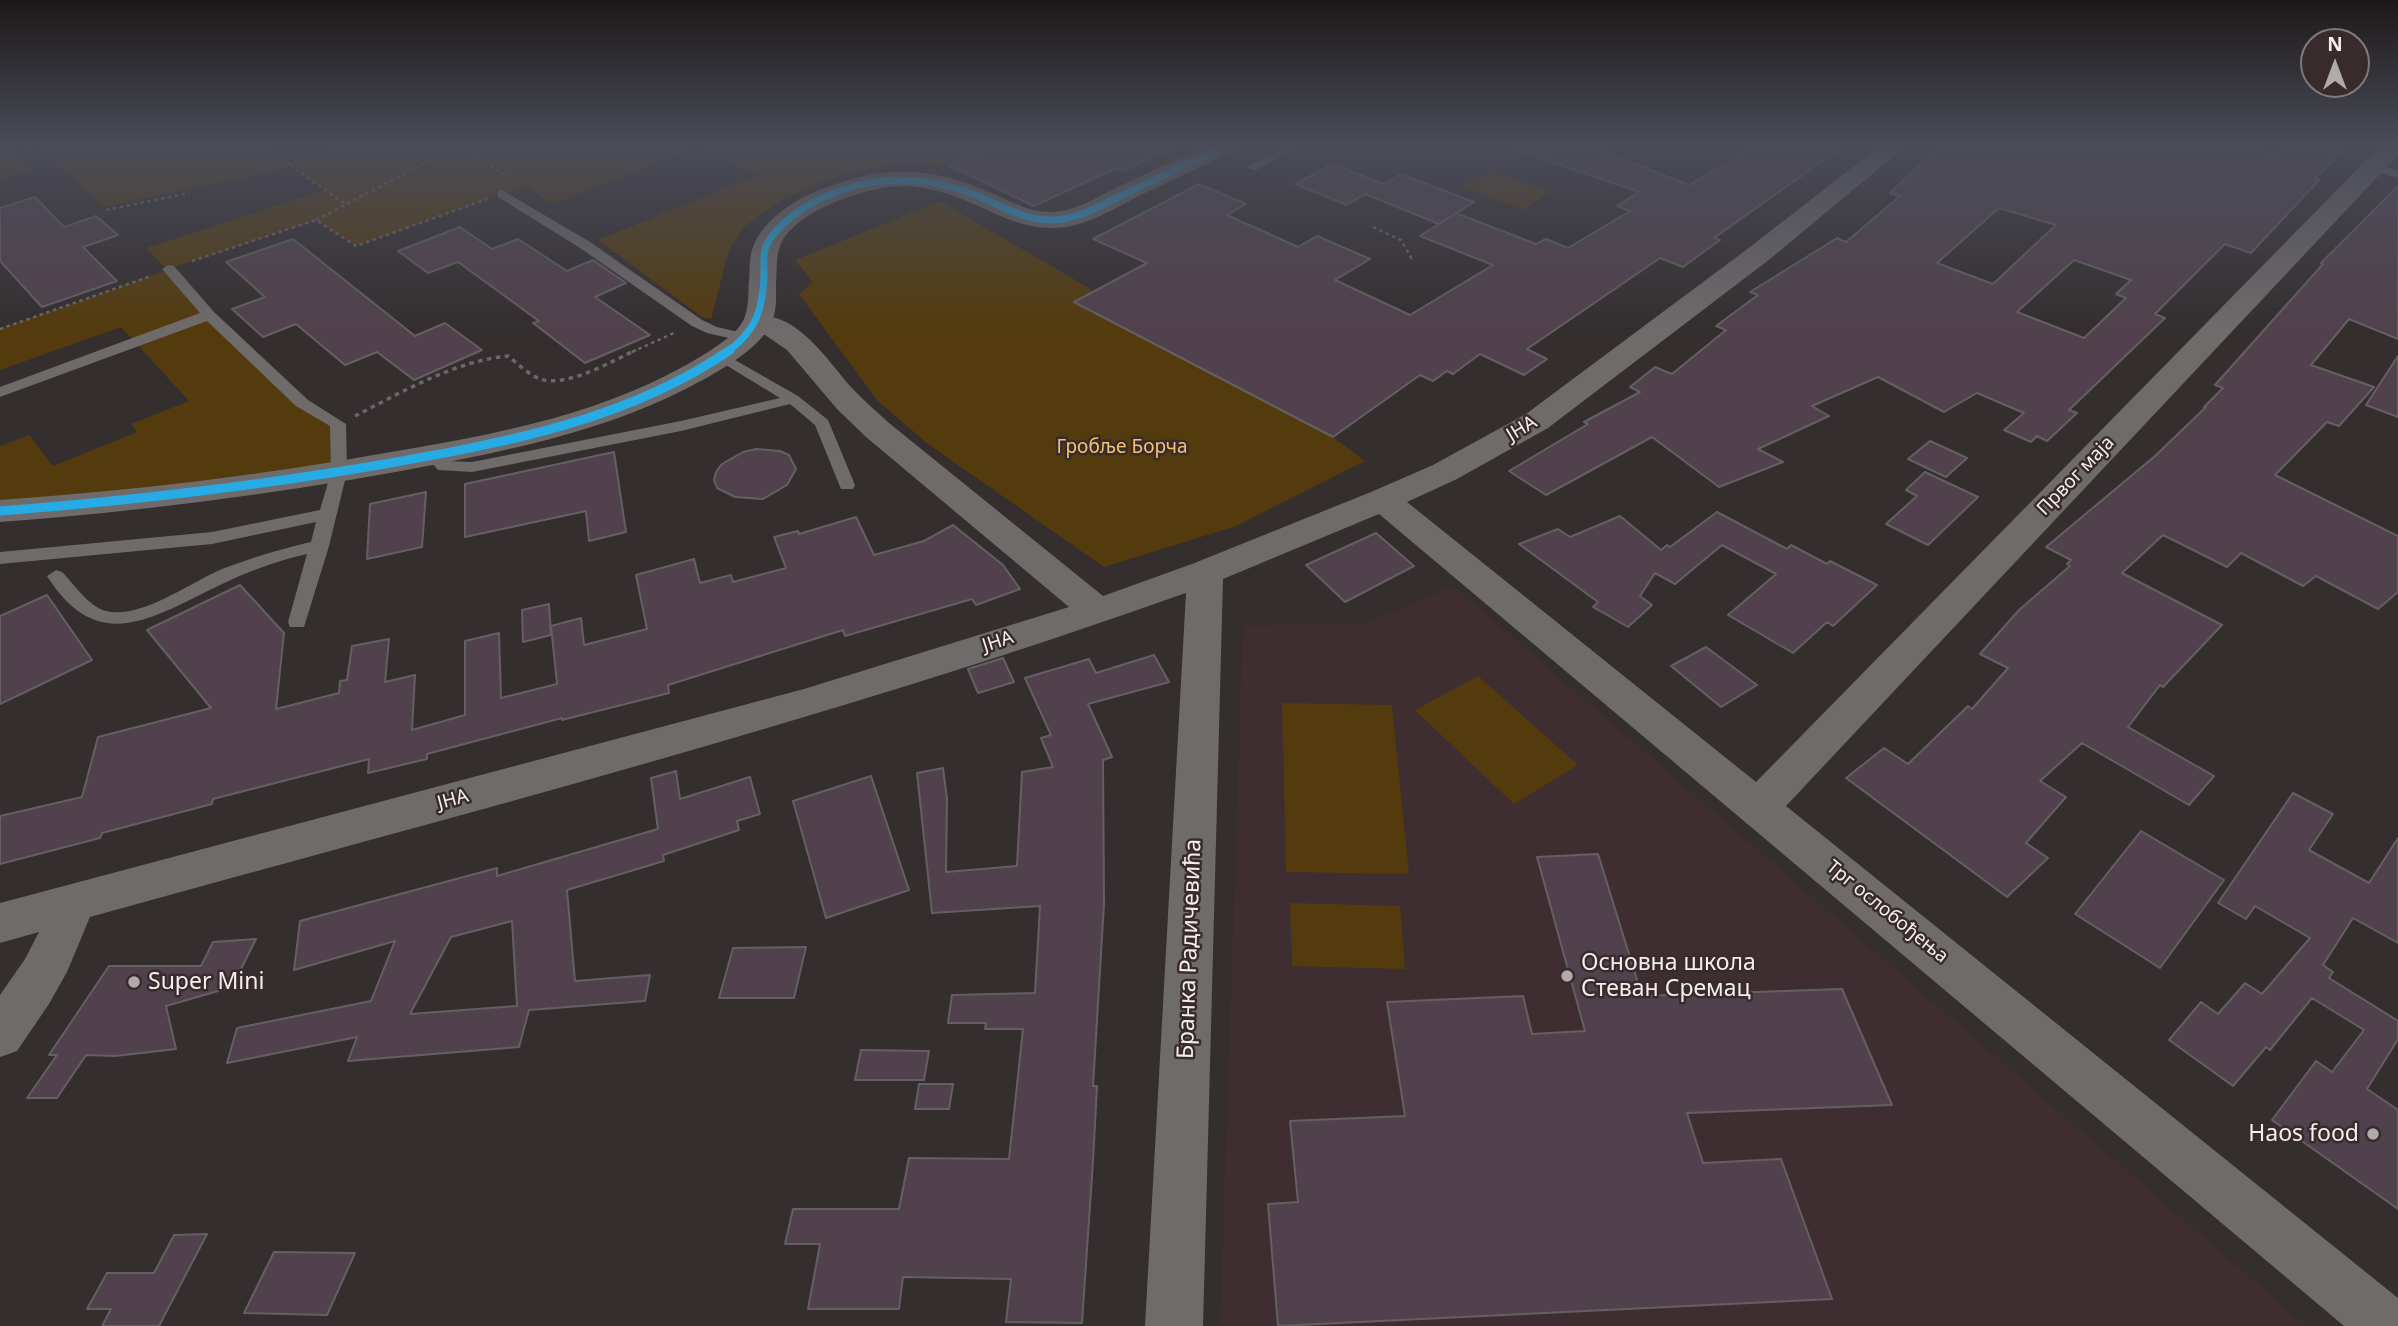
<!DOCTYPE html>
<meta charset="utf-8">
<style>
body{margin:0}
#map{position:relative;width:2398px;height:1326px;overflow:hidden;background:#342e2f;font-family:"Noto Sans",sans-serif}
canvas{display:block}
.north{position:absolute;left:2300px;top:28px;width:70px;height:70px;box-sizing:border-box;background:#372b2d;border:2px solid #83797a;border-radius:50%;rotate:0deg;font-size:19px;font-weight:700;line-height:28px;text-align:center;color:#f5edee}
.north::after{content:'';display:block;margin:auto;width:24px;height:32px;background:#b1aaab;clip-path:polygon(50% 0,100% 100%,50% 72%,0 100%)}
</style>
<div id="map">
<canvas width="2398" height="1326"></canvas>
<div class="north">N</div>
</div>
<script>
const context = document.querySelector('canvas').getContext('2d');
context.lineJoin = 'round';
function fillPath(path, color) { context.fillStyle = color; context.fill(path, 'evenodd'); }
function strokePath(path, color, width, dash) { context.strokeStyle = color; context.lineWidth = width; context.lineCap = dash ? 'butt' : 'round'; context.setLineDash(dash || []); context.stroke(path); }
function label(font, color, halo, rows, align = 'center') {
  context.font = font + ' "Noto Sans",sans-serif'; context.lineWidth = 5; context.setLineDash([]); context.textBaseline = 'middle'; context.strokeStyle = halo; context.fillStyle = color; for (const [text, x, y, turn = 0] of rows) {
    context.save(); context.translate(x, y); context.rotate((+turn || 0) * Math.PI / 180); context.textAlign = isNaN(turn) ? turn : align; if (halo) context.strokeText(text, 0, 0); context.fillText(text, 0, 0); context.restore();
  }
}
fillPath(new Path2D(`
 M1454 586 2306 1326H1220L1243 626 1365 623Z`), '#3f2e31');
fillPath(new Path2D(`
 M0 145H11L33 169 0 180Z
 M37 145H261L287 164 349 145H995L943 166 904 163 861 170 828 179 783 199 745 226 729 250 711 319 702 317 598 240 757 175 699 146 553 204 525 186 356 246 316 220 169 269 302 402 338 424 339 472 0 511V446L29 435 53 466 137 432 131 424 189 401 121 327 0 370V329L168 270 146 248 325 190 292 167 104 207Z
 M1490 170 1550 192 1523 210 1462 187Z
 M940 201 1094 291 1075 303 1333 437 1365 461 1236 526 1104 567 928 444 877 400 799 294 813 282 795 260Z
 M1478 676 1578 765 1514 804 1415 710Z
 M1282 703 1392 705 1409 874 1286 872Z
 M1290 903 1400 906 1405 969 1292 966Z`), '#543b0d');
const building = new Path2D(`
 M1000 145H1178L1123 171 1116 168 1034 206 950 166Z
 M1515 145H1586L1689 185 1757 145H1845L1714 238 1720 240 1683 267 1660 258 1527 349 1547 359 1524 375 1480 354 1453 374 1447 371 1433 381 1420 375 1333 437 1074 302 1147 263 1093 239 1199 184 1246 204 1227 215 1298 247 1317 236 1370 259 1335 280 1410 315 1493 265 1420 236 1456 213 1536 244 1546 239 1568 248 1630 211 1617 206 1639 192 1515 149Z
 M1941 145H2241L2276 155 2288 145H2321L2344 151 2315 178 2319 180 2251 253 2225 244 2155 314 2165 318 2069 410 2077 413 2047 441 2037 436 2031 442 2004 430 2024 413 1977 393 1944 412 1878 377 1812 406 1829 416 1758 449 1783 462 1719 487 1652 437 1546 495 1509 471 1588 424 1584 422 1640 392 1630 387 1655 367 1672 374 1726 330 1716 326 1758 295 1750 292 1837 238 1846 242 1900 196 1890 193ZM1999 208 2056 225 1993 284 1937 263ZM2074 260 2131 280 2116 294 2126 298 2084 338 2017 312Z
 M1333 164 1384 184 1401 174 1474 202 1439 224 1365 194 1347 205 1295 184Z
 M2398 186V339L2349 319 2311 365 2374 387 2339 426 2327 422 2275 475 2398 536V592L2378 609 2316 576 2303 586 2241 553 2227 567 2163 535 2122 573 2222 625 2163 687 2160 685 2128 727 2214 776 2189 805 2082 743 2040 781 2066 797 2026 843 2048 858 2007 897 1846 778 1884 748 1908 764 1968 706 1972 709 2008 668 1980 654 2019 610 2070 566 2067 564 2071 560 2046 547 2155 456 2206 407H2204L2223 388 2215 385 2323 264 2321 263Z
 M35 197 64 227 96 216 118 235 83 247 117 281 42 307 0 261V208Z
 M460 227 492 249 518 239 567 271 593 260 626 283 595 297 650 335 585 363 533 323 539 321 458 262 428 273 398 251Z
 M293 239 415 336 445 323 482 350 414 380 377 352 345 365 296 324 263 337 232 309 265 297 226 262Z
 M2398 356V417L2366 405Z
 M1930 441 1967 458 1946 477 1908 459Z
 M756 449 780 451 789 455 796 469 787 485 763 499 735 497 717 488 714 480 716 472 722 464 743 452Z
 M614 452 626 532 589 541 586 511 465 537V484Z
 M1925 472 1978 497 1928 545 1886 524 1917 496 1906 490Z
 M426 492 422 547 367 559 370 504Z
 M1717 512 1787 549 1791 545 1827 564 1830 561 1877 585 1833 626 1827 622 1793 653 1728 615 1776 574 1722 545 1675 584 1655 573 1640 596 1652 605 1628 627 1593 607 1598 602 1519 544 1558 529 1570 537 1620 516 1661 550 1667 545 1670 547Z
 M856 517 874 555 924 541 953 525 1003 565 1020 589 976 605 972 599 845 636 843 630 668 685 669 693 562 720V718L427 754V759L368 773 369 759 213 799 212 804 102 833 100 838 0 864V816L82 797 98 737 211 708 147 630 240 585 284 633 276 709 339 693 340 681 347 680 352 646 389 639 385 682 415 675 412 730 465 715V641L499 633 501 698 557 684 551 626 581 618 584 645 647 629 636 575 694 559 700 583 731 575 733 582 786 568 774 537 798 531 799 534Z
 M1376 533 1414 566 1345 602 1306 565Z
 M47 595 92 660 0 704V616Z
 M549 604 551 635 523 642 522 610Z
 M1706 647 1757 685 1721 707 1671 666Z
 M1154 655 1169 682 1088 704 1112 757 1103 760 1104 904 1093 1086H1097L1093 1161 1082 1323 1006 1322 1011 1279 903 1277 899 1309H808L820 1244H785L793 1209H899L909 1158 1009 1159 1023 1029H985L986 1023H948L952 995 1035 993 1040 906 932 913 917 773 943 768 947 799 946 872 1017 866 1022 772 1053 767 1041 738 1051 735 1025 678 1089 659 1096 673Z
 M1003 658 1014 682 978 693 968 669Z
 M676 771 680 799 750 777 760 814 737 821 739 830 663 855 664 861 567 890 575 981 650 975 645 1001 529 1010 519 1047 348 1061 357 1037 227 1063 237 1028 371 1001 395 941 294 970 300 921 497 868V876L658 829 651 778ZM512 921 517 1006 410 1014 451 937Z
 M871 776 909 890 826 918 793 801Z
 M2293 793 2333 814 2309 850 2369 883 2398 838V943L2353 918 2323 965 2333 972 2329 978 2398 1021V1039L2367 1089 2398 1110V1209L2272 1120 2316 1061 2332 1072 2364 1030 2312 998 2270 1050 2266 1047 2233 1086 2169 1040 2201 1002 2218 1014 2245 983 2262 994 2310 938 2255 906 2246 919 2218 903Z
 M2141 831 2224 880 2160 968 2075 914Z
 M1598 854 1642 996 1842 989 1892 1105 1687 1113 1703 1163 1781 1159 1832 1299 1278 1326 1268 1204 1298 1202 1290 1121 1405 1116 1387 1002 1523 996 1532 1034 1585 1031 1537 857Z
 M256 939 232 987 166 1006 176 1049 115 1056 86 1055 57 1098H27L57 1055H49L109 966H201L213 942Z
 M806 947 794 998H719L733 948Z
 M861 1050 929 1051 924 1080H855Z
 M919 1084H953L949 1109H915Z
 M207 1234 159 1326H102L111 1309H87L107 1273H154L174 1235Z
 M274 1252 355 1253 327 1315 244 1313Z`);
fillPath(building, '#51414c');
strokePath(building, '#646062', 2);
strokePath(new Path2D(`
 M261 145 345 204
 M458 145 456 147 505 174
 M870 157 890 145
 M0 159 40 147
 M953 163 996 145
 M288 164 349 145
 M106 210 189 193
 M316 220 456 147
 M1373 227 1401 240 1413 261
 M192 261 316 220 356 246 487 199
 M0 329 151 276
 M632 352 674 333`), '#6b6667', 2.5, [3.5, 3.5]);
strokePath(new Path2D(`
 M355 416C402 392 455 361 508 356 517 363 529 375 540 379 567 388 612 361 636 350`), '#6b6667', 3.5, [4.5, 4.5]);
fillPath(new Path2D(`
 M1289 145H1303L1256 170 1246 167Z
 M2372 163 2398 170V178L2368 170V164Z
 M502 190 590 242 702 320 717 327 751 335 753 338 746 342 707 333 692 326 580 248 498 197V191Z
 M169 265 174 266 214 312 308 400 346 424 347 472 329 546 304 627H290L288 622 307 554C277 561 248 571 220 585 153 617 98 657 47 576L56 570 62 572C75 585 88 606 106 611 140 620 191 582 222 569 251 558 280 549 311 542L316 522 212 544 0 564V552L212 532 320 510 331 472 330 426 296 406 207 321 0 397V387L200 313 162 269Z
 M721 352 798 396 828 420 855 485 853 489H841L815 425 790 404 681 431 472 472 438 470 425 455 433 450 439 451 448 461 472 462 681 421 780 398 716 359 714 356Z`), '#706b6b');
fillPath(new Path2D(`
 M1881 145H1907L1770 259 1548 428 1457 479 1407 502 1756 782 2381 145H2398V155L1786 806 2398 1298V1326H2344L1379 514 1223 579 1203 1326H1145L1186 593C827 721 457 815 90 917L67 972 49 1004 17 1051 0 1057V995L25 959 39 932 0 943V903L804 689 1069 607 866 437 837 409 787 350 762 333 748 329 744 323 748 317C793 306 825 357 850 386 862 399 876 411 889 423L1103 596 1192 564 1371 492 1433 465 1526 414 1750 247Z`), '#706b6b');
fillPath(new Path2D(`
 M1209 145H1239L1235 150C1204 165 1173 180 1141 195 1113 209 1083 229 1050 228 1026 228 1004 218 983 208 930 184 899 178 843 199 821 207 786 224 779 249 776 259 777 273 776 284 776 294 777 308 773 318 766 340 743 355 725 367 627 428 513 450 401 471 268 495 135 512 0 522V500C129 491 258 476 385 453 497 434 610 414 708 352 720 344 736 334 743 321 749 310 748 293 749 281 750 270 749 257 753 247 764 218 797 198 825 188 887 165 928 166 989 192 1010 201 1030 213 1053 212 1076 211 1096 198 1116 188 1147 173 1178 159 1209 145Z`), '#706b6b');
strokePath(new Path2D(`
 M727 352C756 331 763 309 764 275 764 267 763 256 765 249 771 232 791 216 805 207 859 175 921 172 978 196 1002 206 1026 221 1053 220 1080 219 1103 204 1127 193 1160 177 1193 161 1227 145`), '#26abe5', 7);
strokePath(new Path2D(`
 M0 511C129 501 257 486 385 464 503 443 629 420 730 350`), '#26abe5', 9);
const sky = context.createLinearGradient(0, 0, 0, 330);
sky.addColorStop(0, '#1d191a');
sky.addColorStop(0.44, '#4a4c58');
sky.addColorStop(1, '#4a4c5800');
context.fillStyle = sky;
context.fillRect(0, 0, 2398, 330);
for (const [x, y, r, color] of [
 [1567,976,7,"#b1aaab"],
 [134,982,7,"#b1aaab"],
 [2373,1134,7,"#b1aaab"]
]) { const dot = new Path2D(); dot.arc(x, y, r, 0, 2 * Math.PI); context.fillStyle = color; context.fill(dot); strokePath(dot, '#372b2d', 2.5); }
label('19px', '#f5edee', '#372b2d', [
 ["ЈНА",1522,429,-31],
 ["Првог маја",2076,476,-46],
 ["ЈНА",998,642,-18],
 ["ЈНА",453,800,-15],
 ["Трг ослобођења",1887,912,39]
]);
label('19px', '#f7c16f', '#372b2d', [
 ["Гробље Борча",1122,448]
]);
label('23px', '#f5edee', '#372b2d', [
 ["Бранка Радичевића",1190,949,-88]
]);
label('23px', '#f5edee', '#372b2d', [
 ["Основна школа",1581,963],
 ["Стеван Сремац",1581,989],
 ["Super Mini",148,982],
 ["Haos food",2359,1134,"right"]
], 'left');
</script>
